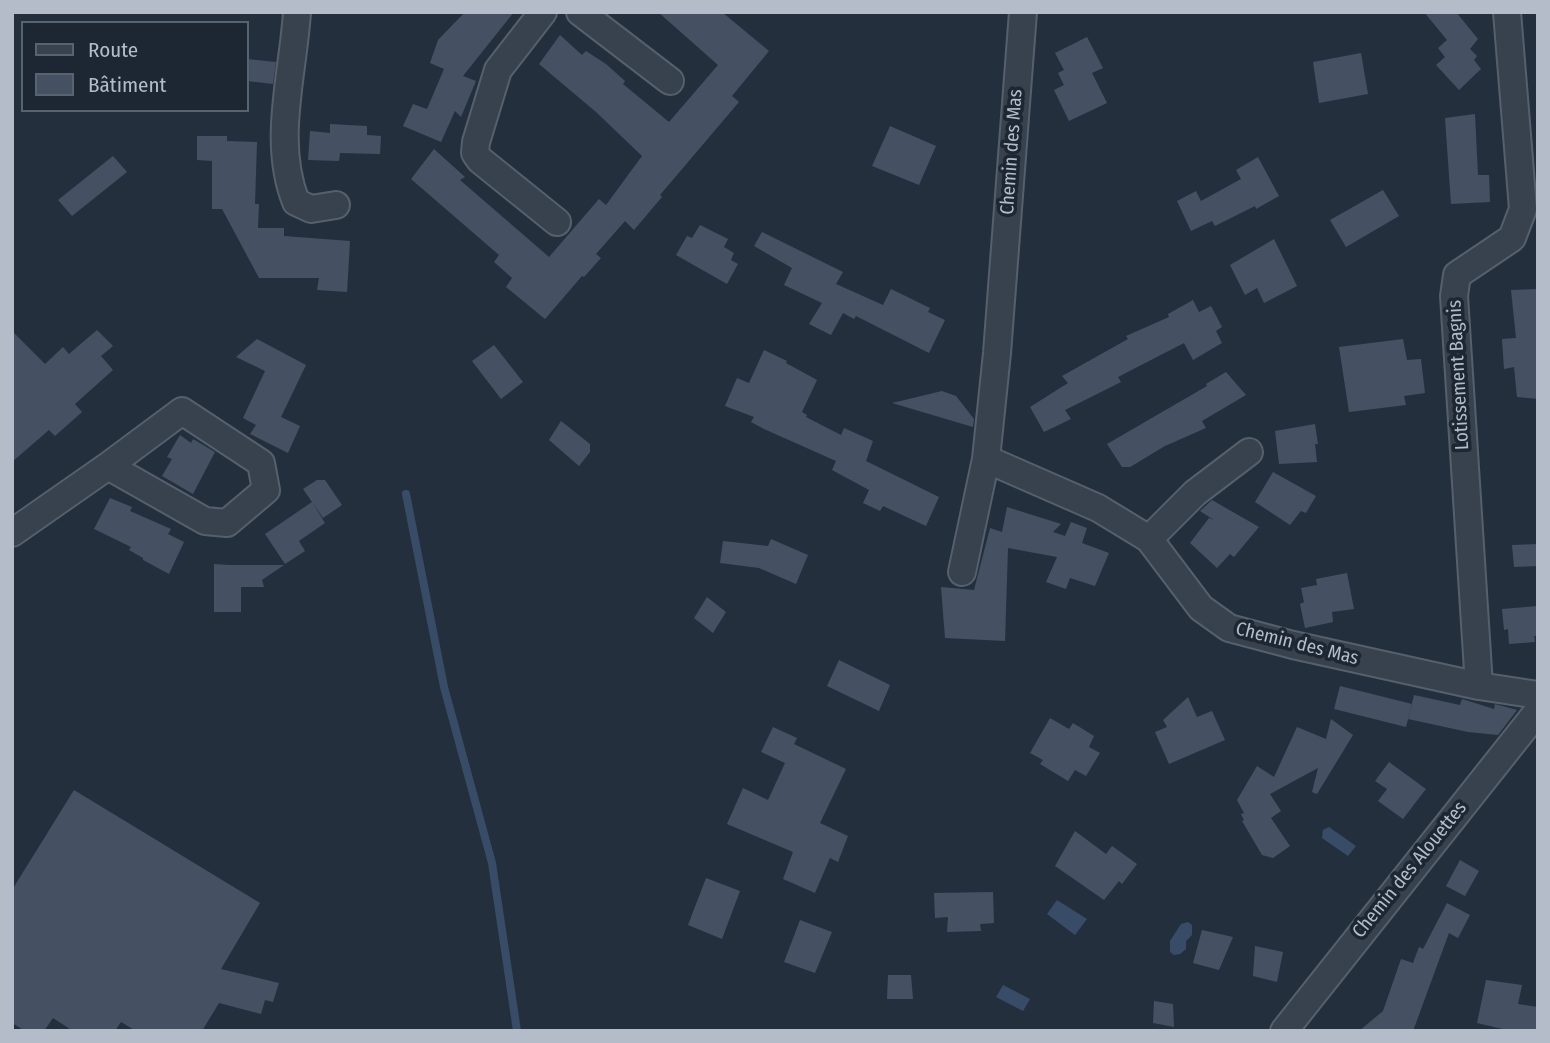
<!DOCTYPE html>
<meta charset="utf-8">
<style>
body{margin:0}
#map{position:relative;width:1550px;height:1043px;overflow:hidden;background:#242f3e;font-family:"Fira Sans Condensed",sans-serif}
canvas{display:block}
.frame{position:absolute;inset:0;border:14px solid #b4bcc9;pointer-events:none}
.legend{position:absolute;left:21px;top:21px;width:228px;height:91px;box-sizing:border-box;background:#1d2633;border:2px solid #59626f;margin:0;padding:9px 12px;list-style:none;font-size:21px;color:#b4bcc9}
.legend li{display:flex;align-items:center;gap:14px;height:35px}
.legend b{width:35px;border:2px solid #59626f}
</style>
<div id="map">
<canvas width="1550" height="1043"></canvas>
<div class="frame"></div>
<ul class="legend">
<li><b style="height:9px;background:#38414e"></b>Route</li>
<li><b style="height:19px;background:#455162"></b>Bâtiment</li>
</ul>
</div>
<script>
const context = document.querySelector('canvas').getContext('2d');
context.lineJoin = 'round';
function fillPath(path, color) { context.fillStyle = color; context.fill(path, 'evenodd'); }
function strokePath(path, color, width, dash) { context.strokeStyle = color; context.lineWidth = width; context.lineCap = dash ? 'butt' : 'round'; context.setLineDash(dash || []); context.stroke(path); }
function label(font, color, halo, rows, align = 'center') {
  context.font = font + ' "Fira Sans Condensed",sans-serif'; context.lineWidth = 7; context.setLineDash([]); context.textBaseline = 'middle'; context.strokeStyle = halo; context.fillStyle = color; for (const [text, x, y, turn = 0] of rows) {
    context.save(); context.translate(x, y); context.rotate((+turn || 0) * Math.PI / 180); context.textAlign = isNaN(turn) ? turn : align; if (halo) context.strokeText(text, 0, 0); context.fillText(text, 0, 0); context.restore();
  }
}
fillPath(new Path2D(`
 M1329 827 1356 846 1348 856 1322 838 1323 830Z
 M1057 900 1087 919 1075 935 1047 914Z
 M1188 922 1192 925V935L1186 941V949L1180 954 1174 955 1170 952V941L1181 924Z
 M1003 985 1030 999 1023 1011 996 997Z`), '#394c67');
strokePath(new Path2D(`
 M406 494 444 687 492 863 517 1031`), '#394c67', 8);
fillPath(new Path2D(`
 M465 12H514L463 76 476 81 461 117 455 111 441 142 403 126 413 104 427 109 444 69 430 63 438 40Z
 M658 12H722L769 51 732 96 739 102 660 195 662 197 634 230 625 221 596 254 601 258 584 277 582 276 545 319 506 287 512 278 494 262 499 255 411 179 434 149 465 177 460 180 549 257 599 199 606 205 642 156 596 112 539 64 560 35 582 55 586 51 606 64 625 81 623 84 669 122 718 65Z
 M1424 12H1456L1478 39 1470 49 1477 56 1474 60 1481 69 1459 90 1436 65 1445 57 1438 48 1447 40Z
 M1087 37 1103 68 1092 73 1107 103 1069 121 1054 90 1064 85 1058 73 1064 70 1055 53Z
 M1361 53 1368 94 1319 103 1313 62Z
 M247 59 276 62 273 84 247 81Z
 M1475 114 1478 175H1489L1490 202 1451 204 1445 118Z
 M330 124 367 126V135L381 136 380 154 340 153 339 161 308 160 310 131 330 133Z
 M890 126 936 146 919 185 872 166Z
 M197 136H227V141L257 142 255 204H259L258 228H284V236L350 241 347 292 317 290 319 278H259L222 209H212V161L197 160Z
 M113 156 127 172 72 216 58 200Z
 M1258 157 1279 196 1256 209 1255 206 1215 226 1212 221 1191 231 1177 201 1196 191 1201 201 1241 179 1236 170Z
 M1383 190 1399 216 1346 247 1330 220Z
 M700 225 728 239 724 247 734 253 731 260 738 264 727 284 676 255 687 236 692 238Z
 M762 232 843 272 836 284 883 305 891 289 930 308 928 312 945 320 929 353 856 316 854 319 843 313 831 335 809 324 822 303 784 285 792 268 754 246Z
 M1274 239 1297 286 1264 303 1257 288 1245 295 1230 265Z
 M1538 289V399L1517 397 1514 367 1504 369 1502 339 1516 338 1511 290Z
 M1193 300 1199 312 1211 306 1222 327 1216 331 1222 343 1193 360 1184 343 1118 377 1121 382 1065 410 1071 419 1044 432 1030 407 1068 383 1062 376 1128 339 1126 336 1169 317 1168 314Z
 M97 330 113 346 101 356 113 370 75 404 82 412 55 436 49 430 12 462V331L45 364 63 347 69 354Z
 M257 339 306 365 281 417 300 426 288 453 250 434 256 425 243 418 265 371 236 357Z
 M1403 339 1407 360 1421 359 1425 393 1404 396 1406 405 1349 412 1339 347Z
 M494 345 523 382 501 399 472 361Z
 M764 350 787 361 786 363 817 380 802 412 807 415 806 417 841 435 844 428 873 441 866 461 939 497 926 526 883 506 880 511 863 503 869 490 832 470 836 461 764 429 751 422 754 417 725 406 737 378 749 383Z
 M1226 372 1246 395 1202 421 1206 428 1165 446 1130 467H1122L1107 444 1207 386 1206 384Z
 M942 391 956 396 974 419 973 427 892 403Z
 M561 421 590 444V452L579 466 549 440Z
 M1315 424 1318 444H1315L1317 462 1279 464 1275 431Z
 M180 435 191 443 193 439 215 452 193 494 162 476 172 459 167 457Z
 M1273 472 1316 496 1306 513 1301 511 1290 525 1255 502Z
 M317 480H325L342 505 323 518 303 489Z
 M110 498 132 507 130 511 171 529 168 534 184 542 169 574 143 560V558L129 550 131 547 94 529Z
 M1212 500 1259 527 1234 557 1230 554 1217 568 1190 543 1209 518 1214 520 1200 511Z
 M312 502 325 523 299 541 305 551 285 564 265 534Z
 M1007 507 1061 524 1053 532 1065 536 1071 522 1087 528 1082 543 1109 553 1095 586 1070 578 1066 589 1046 582 1057 557 1008 548 1005 641 945 638 941 587 974 590 990 528 1002 532Z
 M771 539 808 555 796 584 759 568 720 563 723 541 768 546Z
 M1538 544V566L1514 567 1512 545Z
 M214 564 228 565H284L262 580 264 587H241V612H214Z
 M1347 573 1354 609 1332 612 1333 622 1305 628 1300 604 1304 602 1301 588 1317 585 1316 579Z
 M707 597 726 612 713 633 694 618Z
 M1538 606V636H1534L1535 642 1509 644 1508 629 1504 630 1502 609Z
 M839 660 890 685 879 711 827 686Z
 M1340 686 1412 704 1406 727 1334 709Z
 M1414 695 1460 705 1462 699 1494 709 1495 704 1517 710 1498 735 1468 732 1408 719Z
 M1188 697 1197 717 1212 711 1225 740 1169 764 1155 732 1167 727 1163 720Z
 M1050 718 1069 729 1073 723 1094 736 1089 747 1100 753 1086 776 1075 770 1068 781 1040 764 1043 760 1030 753Z
 M1331 719 1353 735 1317 794 1312 792 1318 768 1270 794 1281 811 1271 818 1290 846 1273 858 1262 855 1242 821 1244 820 1241 814 1244 813 1237 800 1257 766 1274 777 1297 727 1326 739Z
 M773 727 797 738 794 744 846 769 820 823 848 836 838 862 830 858 815 893 783 879 793 852 727 824 743 788 768 800 785 763 761 752Z
 M1389 762 1426 789 1403 819 1378 801 1387 789 1375 781Z
 M74 790 260 903 221 969 279 983 273 1002 265 1000 261 1014 219 1003 202 1031H136L121 1022 115 1031H73L53 1018 44 1031H25L12 1023V890Z
 M1075 831 1106 854 1112 846 1137 864 1122 884 1119 881 1104 900 1055 866Z
 M1460 860 1479 871 1465 896 1446 886Z
 M706 878 740 891 722 939 688 925Z
 M993 892 994 923 980 924 981 931 947 932 948 917 935 918 934 893Z
 M1447 903 1470 915 1458 938 1449 933 1413 1031H1359L1383 1011 1401 959 1413 963 1419 947 1423 949Z
 M800 920 832 932 815 973 784 962Z
 M1202 930 1233 937 1219 970 1193 963Z
 M1255 946 1283 952 1277 982 1253 976Z
 M888 975H911L913 999H887Z
 M1486 980 1522 985 1518 1004 1538 1007V1031H1511L1477 1023Z
 M1154 1001 1173 1004 1174 1027 1153 1023Z`), '#455162');
const minor = new Path2D(`
 M297 12C293 75 272 142 296 202L311 209 336 205
 M543 12 498 70 476 142 475 153 480 160 557 222
 M580 12 670 81
 M1023 12 997 353 986 459 1098 508 1149 539 1201 608 1229 628 1293 645 1479 686 1538 695
 M12 533 108 466 205 521 227 523 266 490 261 463 182 411 108 466
 M1149 539 1195 493 1249 452
 M962 572 986 459
 M1479 686 1454 296 1457 275 1512 238 1523 209 1507 12
 M1284 1031 1538 711`);
strokePath(minor, '#565f6c', 30);
strokePath(minor, '#38414e', 26);
label('19px', '#b4bcc9', '#1d2633', [
 ["Chemin des Mas",1012,152,-86],
 ["Lotissement Bagnis",1459,375,-93],
 ["Chemin des Mas",1297,644,14],
 ["Chemin des Alouettes",1410,870,-51]
]);
</script>
